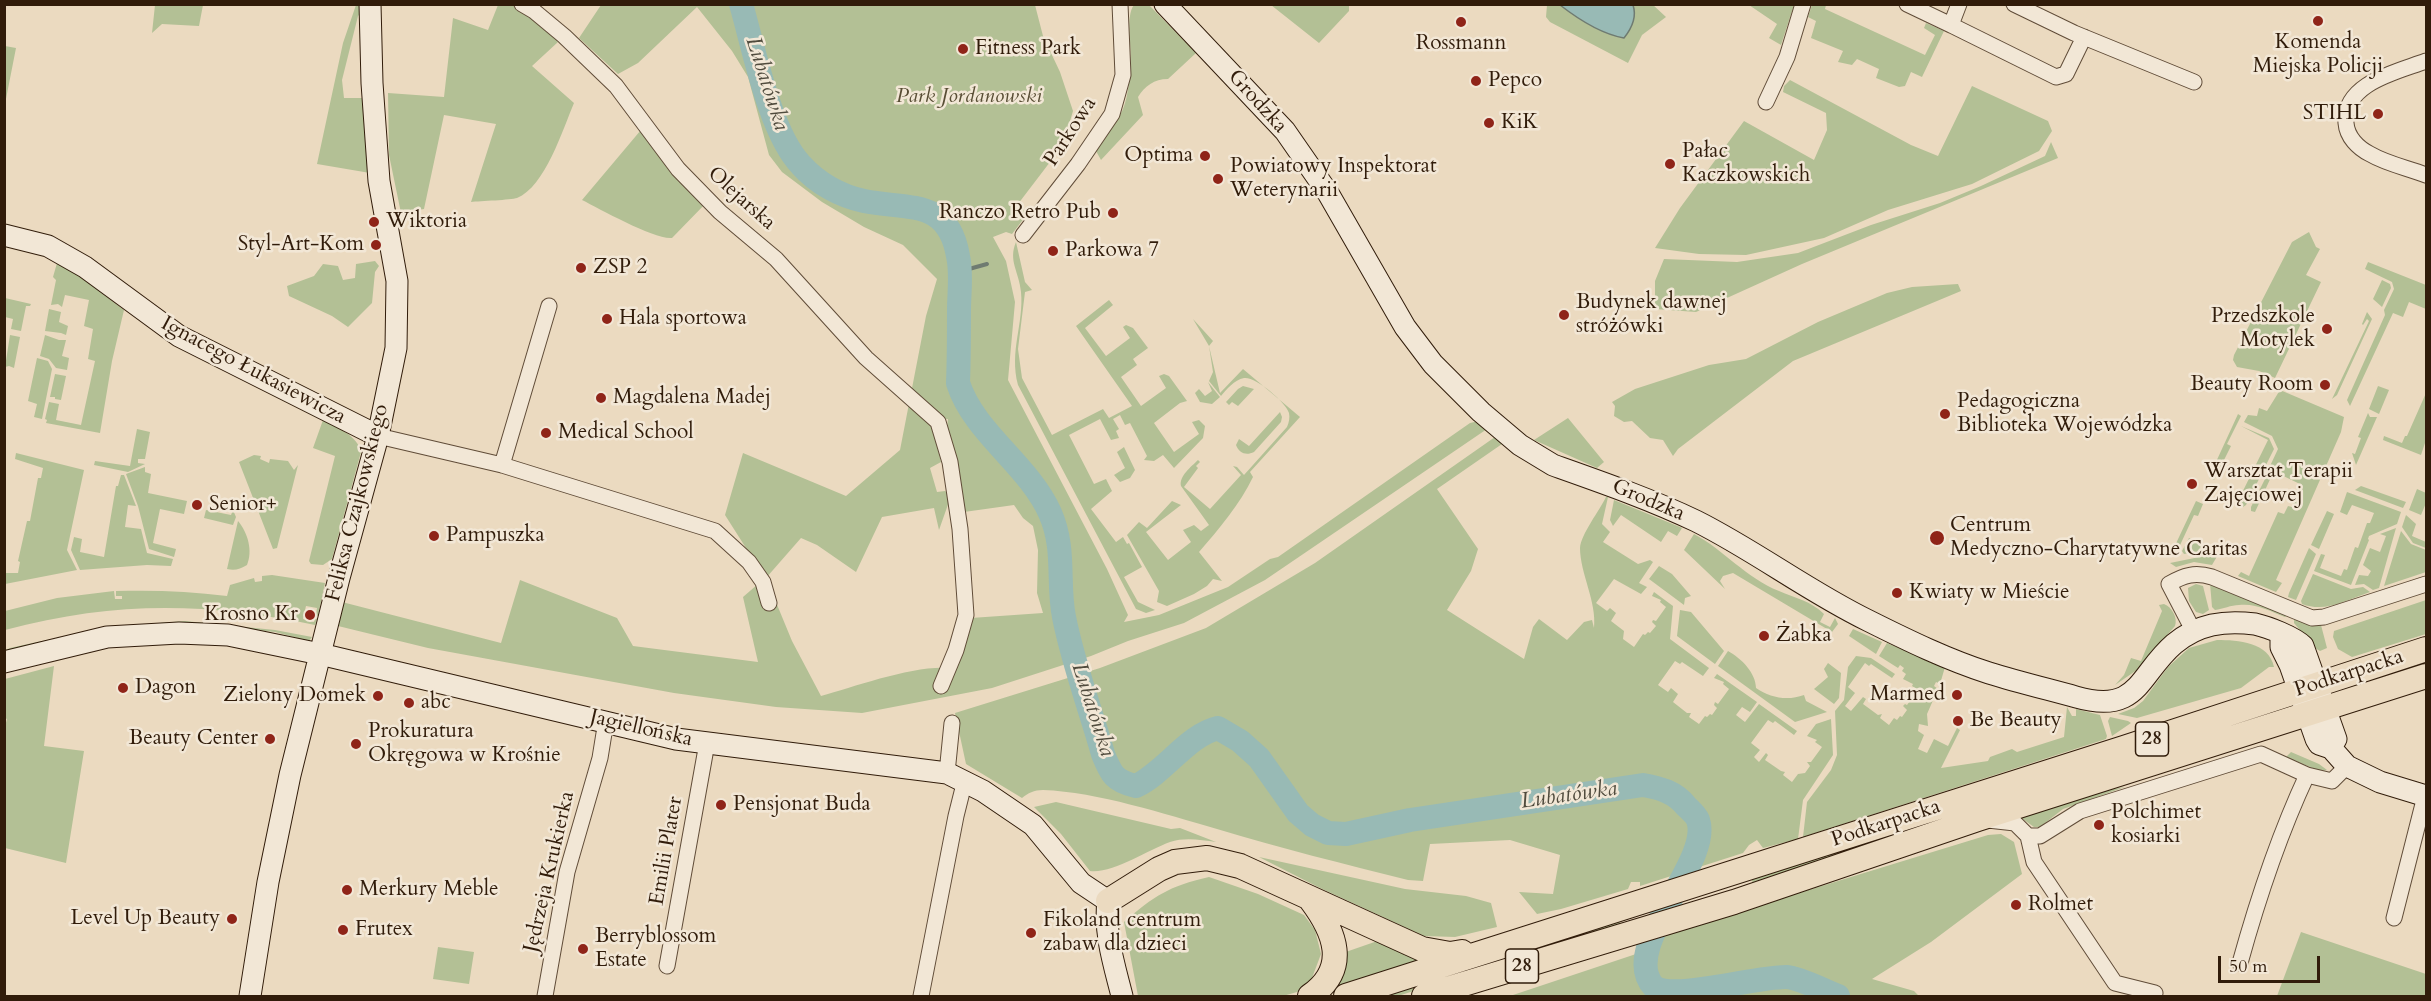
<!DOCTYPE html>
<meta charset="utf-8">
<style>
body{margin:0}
#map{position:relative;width:2431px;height:1001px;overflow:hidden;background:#ebdac0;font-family:Cardo,serif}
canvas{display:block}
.frame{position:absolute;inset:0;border:6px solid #311c0a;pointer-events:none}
.scale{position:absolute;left:2218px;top:956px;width:102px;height:27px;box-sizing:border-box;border:3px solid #311c0a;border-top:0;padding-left:8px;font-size:18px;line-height:21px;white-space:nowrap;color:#311c0a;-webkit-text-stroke:4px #f2e7d6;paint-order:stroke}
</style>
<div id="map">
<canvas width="2431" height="1001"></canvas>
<div class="frame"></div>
<div class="scale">50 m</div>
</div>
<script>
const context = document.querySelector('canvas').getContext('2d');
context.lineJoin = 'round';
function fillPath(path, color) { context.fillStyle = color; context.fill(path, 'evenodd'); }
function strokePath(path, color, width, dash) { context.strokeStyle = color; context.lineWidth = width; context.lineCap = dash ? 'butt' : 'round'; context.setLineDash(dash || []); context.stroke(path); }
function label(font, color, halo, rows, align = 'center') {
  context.font = font + ' Cardo,serif'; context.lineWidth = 5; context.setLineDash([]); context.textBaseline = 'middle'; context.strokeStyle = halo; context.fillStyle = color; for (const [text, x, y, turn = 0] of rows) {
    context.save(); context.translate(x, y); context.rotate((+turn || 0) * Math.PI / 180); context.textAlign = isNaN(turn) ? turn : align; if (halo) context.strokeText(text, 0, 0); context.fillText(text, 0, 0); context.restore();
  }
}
fillPath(new Path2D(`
 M1652 4 1666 17 1642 35 1628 63 1550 22 1546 17 1547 5Z
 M155 5H203L199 26 162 24 152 33Z
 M356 5H360V14L358 16 342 80 344 98H365L370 173 317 164 343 43Z
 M498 5H513L548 26 558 42 532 66 574 103C563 129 545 187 517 198 511 200 480 201 471 202L496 124 444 115 424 209 401 213 389 155 388 93 444 97 453 18 488 30Z
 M601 5H1035L1043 36 1060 72 1073 111 1063 145 1018 204 1028 213 1012 234 1006 232 993 237 1006 261 1015 302 1008 380 1107 569 1128 615 1124 622 1159 615 1228 587 1270 559 1278 557 1470 423 1479 421 1487 429 1265 580 1184 623 1128 641 1091 656 992 688 862 713 776 707 674 693 428 648 338 626 342 602 501 643 520 580 617 618 633 646 758 662 743 597 765 578 725 515 743 453 846 496 900 450 926 316 937 279 903 245 864 227 822 202 782 172 769 155 748 77 732 51 697 7 638 63 618 74 579 38ZM948 419 946 435 964 512 1014 505 1023 518 1033 526 1038 550 1037 593 1043 613 971 618 956 669C922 662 857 686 821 696L792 641 766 578 801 538 817 545 856 572 882 517 934 508 939 530 951 496 945 491 937 492 930 468 941 462 931 421Z
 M1134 5H1149L1196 53 1168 79C1154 79 1145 86 1138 97L1143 115 1101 160 1096 151C1103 137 1112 128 1120 115 1128 102 1129 80 1131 65 1132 48 1125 16 1134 5Z
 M1271 5H1349V11L1319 43Z
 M1749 5H1794L1781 45 1769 38 1777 24Z
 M1812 5H1826L1825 9 1925 55 1935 35 1924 28 1926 23 1944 31 1922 77 1911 72 1905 86 1899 87 1876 78 1879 69 1857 59 1852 65 1838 62 1843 51 1811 38 1816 21 1808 17Z
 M5 46 16 48 5 104 4 46Z
 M1790 80 1911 145 1938 156 1972 86 2048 121 2052 131 2039 151 1972 184 1888 210 1824 238 1746 255 1699 254 1655 248 1680 208 1744 121 1814 160 1827 130 1826 113 1783 92 1784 86Z
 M646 124 708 201 672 238C655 240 600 209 582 200Z
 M2051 142 2058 158 1802 264 1696 312 1655 309V281L1664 259 1737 262 1798 253 1871 225 1940 203 1981 186 2045 156Z
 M2309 232 2316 247 2320 249 2306 275 2321 282 2275 378 2259 371 2237 367 2233 360 2234 355 2292 242Z
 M1016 242 1025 282 1032 290 1025 292 1018 349 1022 378 1052 435 1103 409 1109 418 1132 406 1076 326 1109 300 1113 305 1085 328 1106 356 1130 338 1123 327 1126 325 1133 328 1148 348 1133 359 1137 365 1121 377 1141 406 1166 388 1159 376 1164 374 1169 376 1187 401 1180 403 1154 423 1174 452 1199 434 1192 422 1199 420 1205 426 1203 438 1174 468 1163 455 1154 461 1144 460 1147 456 1130 423 1125 425 1120 415 1113 419 1119 429 1116 431 1119 438 1111 440 1100 419 1069 435 1094 484 1106 479 1112 491 1091 509 1116 542 1123 537 1127 544 1129 543 1142 567 1124 577 1138 602 1155 610 1146 613 1136 609 1018 385C1009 351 1024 324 1021 292 1019 271 1008 261 1016 242Z
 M375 261 379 266 375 272 372 303 348 327 332 316 289 296 287 286 314 276 323 264 338 266 343 280 355 278 356 264Z
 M2368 262 2426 285V309L2409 302 2403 317 2393 313 2350 406 2347 400 2385 315 2384 310 2394 289 2392 282 2365 269Z
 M57 263 77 274 124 310 112 361 100 433 46 423 47 420 45 419 49 402 59 404 56 420 81 425 95 361 88 359 93 329 84 326 89 300 65 295 62 307 58 304 51 305 56 280 53 277Z
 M2382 280 2390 284 2391 288 2382 307 2373 299Z
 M1958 284 1961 291 1793 361 1678 449 1673 456 1663 440 1650 438 1632 421 1624 422 1614 416 1615 406 1612 402 1635 389 1709 365 1746 359 1818 322 1887 293 1912 287Z
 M5 298 31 304 30 306H26L21 331 11 329 13 319 5 317Z
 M49 309 61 312 59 322 68 326 66 335 61 333 45 331Z
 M2367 312 2372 319 2337 395 2332 399 2369 321 2367 319 2363 325 2362 324Z
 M1193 319 1213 341 1209 346 1220 393 1243 369 1300 417 1250 472 1253 477C1240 504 1219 529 1199 552L1222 581 1213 579 1207 586 1194 594 1167 606 1157 602 1159 591 1127 535 1139 522 1147 528 1172 501 1181 505 1146 532 1168 560 1191 542 1183 530 1194 525 1201 531 1209 525 1181 486C1179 476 1191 467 1198 460L1200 462 1196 466 1198 468 1184 487 1210 509 1241 475 1233 466 1237 467 1244 475 1287 427C1289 422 1290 418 1289 413 1286 402 1255 376 1244 378 1234 380 1227 389 1221 396L1209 381 1213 372 1209 346Z
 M10 335 20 337 14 368 9 366 5 367Z
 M45 335 59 340H66L62 356 69 358 67 370 56 368 49 359 40 356Z
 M37 358 48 361 52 369 42 419 34 417 37 404 28 401Z
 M55 374 66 376 61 400 55 399V397H50Z
 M1208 382 1220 397 1212 404 1200 402 1195 393 1199 389 1205 396 1212 391Z
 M1243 386 1254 389 1238 406 1232 402 1229 405 1226 402 1238 389Z
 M2378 386 2389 390 2379 414 2369 409Z
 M2280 390 2344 417 2341 432 2276 580 2282 583 2276 592 2238 576 2241 572 2249 576 2278 512 2284 514 2288 506 2292 507 2302 485 2271 470 2270 466 2278 449 2272 436 2244 422 2248 415 2257 416 2259 408 2267 411Z
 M2426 393V440L2421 455 2383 440 2384 436 2402 443 2405 436H2407Z
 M1280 412 1282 417 1281 422 1254 452C1246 456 1239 453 1236 445L1239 439 1249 446Z
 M2368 413 2370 417H2377L2356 465 2352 453 2355 454 2361 438 2358 437Z
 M2238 414 2241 416 2227 444 2231 446 2214 480 2209 478 2210 475Z
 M1568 418 1604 462 1597 468 1534 440Z
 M323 420C337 427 358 436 361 452L332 559 323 565 311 564 309 561 335 456 313 448Z
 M2241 426 2269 438 2274 449 2246 505 2243 507 2237 503 2268 440Z
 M137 429 150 432 145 459H138V463L145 464 128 472 94 465 95 461 130 466Z
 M1495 437 1502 444 1437 489 1478 549 1471 571 1447 610 1524 659 1533 627 1539 619 1567 640 1584 622 1592 620 1594 628C1597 602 1580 573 1580 548 1581 534 1600 510 1606 497H1608L1602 524 1610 532 1603 542 1638 564 1650 560 1653 562 1639 583 1647 587 1641 594 1614 579 1596 603 1607 611 1610 608 1616 613 1611 621 1624 631 1623 639 1634 647 1643 634 1645 635 1648 632 1650 633 1656 626 1652 622 1653 620 1656 621 1666 607 1660 602 1661 600 1652 596 1654 592 1673 606 1670 639 1709 668 1703 676 1682 662 1680 664 1675 661 1658 685 1668 692 1671 688 1678 694 1673 702 1687 713H1691L1689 717 1699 724 1705 716 1707 717 1710 714 1712 715 1717 708 1714 705 1715 702 1718 704 1729 689 1723 684 1724 682 1714 678 1717 674 1757 702 1750 712 1742 707 1736 715 1745 722 1759 704 1797 731 1794 735 1775 721 1773 723 1768 720 1751 743 1760 750 1754 757 1759 762 1766 753 1768 755 1765 760 1781 771 1785 772 1783 775 1792 782 1798 774 1805 773 1810 766 1807 762H1811L1822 747 1815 742 1817 740 1807 736 1816 724 1831 719 1833 755 1803 800 1798 839 1763 848 1757 840 1749 845 1743 853 1640 886V882H1631L1628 889 1561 909 1537 914 1519 892 1553 894 1560 855 1510 840 1430 844 1423 881 1408 880C1344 864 1280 848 1217 829 1164 814 1098 792 1043 790 1034 790 1028 793 1022 798L966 764 955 713 1100 668 1206 628 1315 563Z
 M1124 447 1135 470 1130 478 1120 482 1114 475 1125 468 1117 452Z
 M16 453 84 470 67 550 77 570 5 584V573H18L20 562 18 561 27 521H30L38 478H41L43 468 15 459Z
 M254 455 261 456 260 459 269 463 270 459 288 461 294 470 298 465 277 548 273 549 239 462Z
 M145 467V472L151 474 148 493 187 501 184 514 160 509 153 543 176 549 174 557 149 549 138 506 126 474Z
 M2268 473 2272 475 2255 512 2251 511V507Z
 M121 475H124L136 506 128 505 125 527 141 529 147 553 173 559 171 566 147 565 80 570 71 550 74 537 82 539 80 552 104 557 116 486H118Z
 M2361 486 2406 502 2403 508 2355 490Z
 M2417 489 2426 493V503L2421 515 2409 510Z
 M2347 492 2401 512 2397 524 2369 536 2368 539 2369 540 2351 585 2314 571 2321 554 2325 555 2320 568 2341 576 2344 569 2347 570 2355 547 2358 548 2367 523H2370L2374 513 2352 505 2347 515 2340 512Z
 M1614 500 1680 527 1682 528 1677 536 1668 531 1661 542 1621 515 1613 526 1610 520Z
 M2196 501 2203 504 2198 516 2194 515 2175 556 2166 557 2162 549 2171 554Z
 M206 510 231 515 233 510 236 517 233 525 204 518Z
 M2327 511 2334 514 2319 549 2311 545Z
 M2406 515 2416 524 2412 536 2426 542V548L2413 543 2402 527Z
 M238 521C248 533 253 551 247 565 240 569 235 571 227 569Z
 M2396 528 2379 588 2373 590 2364 584 2355 585 2359 575 2368 576 2371 571 2363 565 2370 548 2380 552 2386 536 2380 534Z
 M2401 531 2411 544 2426 550V572L2384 586Z
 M1694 534C1724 550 1746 578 1779 591 1795 598 1811 601 1824 614L1820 622 1830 627 1835 618 1838 624 1832 632 1733 573 1723 576 1720 581 1725 589 1684 550Z
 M2189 538 2213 550 2184 554 2182 551Z
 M2309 548 2316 554 2296 600 2288 597 2289 593Z
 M2219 553 2212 565 2194 562 2176 567 2170 563Z
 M1659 566 1672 574 1691 596 1685 598 1684 605 1649 579Z
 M2313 574 2351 589 2363 587 2370 592C2346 600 2326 613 2302 604L2301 601Z
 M272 575 325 583 318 616 316 615 317 608 306 606 303 619 314 622 315 618 317 619 315 625C205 602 114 601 5 630V611L57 598 114 591 115 599H122V596H116V591C153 590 190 591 227 596L230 585 254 578 255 582 262 581V576Z
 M2210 583 2288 615 2285 617C2270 611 2256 603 2239 605 2231 605 2223 609 2215 610L2212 607Z
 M2196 584 2203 586 2209 610 2203 614 2196 612 2189 601 2188 588Z
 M2426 600V634L2352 657 2338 649 2333 637 2334 631Z
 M2164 604C2172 607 2178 618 2175 626L2137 670 2115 685 2124 675 2131 658 2141 661 2162 611 2159 605Z
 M1680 610 1691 612 1724 651 1715 664 1677 636Z
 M2294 618 2321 625 2327 648 2320 651 2315 648 2294 623Z
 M185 621 275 630 312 637 309 641 275 632 245 629 5 654V650L10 648C71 634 123 625 185 621Z
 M1853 629 1882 642 1876 654 1849 636Z
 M2217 640C2238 640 2269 642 2274 667H2269L2241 688 2137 718 2118 714 2134 708 2143 701 2168 667 2189 648Z
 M1887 643 1945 667 1940 684 1936 682 1934 686 1938 689 1927 714 1928 726 1919 724 1918 731 1924 735 1918 749 1927 753 1934 739 1948 746 1957 728 1960 730 1941 768 1988 761 1990 757 2012 749 2017 752 2064 737 2067 707 2072 716H2076V709L2100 715 2107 736 2106 739 1803 837 1807 802 1831 770 1837 755 1835 711 1844 700 1848 667 1856 656 1871 658 1895 674 1892 678 1871 664 1869 666 1865 663 1848 687 1855 693 1845 706 1851 711 1863 697 1866 699 1863 704 1878 715 1882 714 1880 718 1889 725 1894 718 1897 720 1900 716 1902 717 1907 710 1903 706 1905 704 1907 705 1918 690 1912 686 1913 684 1903 679 1906 674 1902 671 1904 668 1900 665 1898 668 1879 656Z
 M1728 651C1741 658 1756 673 1756 688 1770 698 1788 701 1804 695L1806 701 1827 712 1795 722 1718 666Z
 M1828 663 1841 673 1839 698 1834 704 1814 689 1828 677 1824 669Z
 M54 666 44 746 84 751 66 863 5 848 4 730 7 719 5 718V679Z
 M2110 717 2128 721 2131 723 2112 736 2108 721Z
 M2291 752 2319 764 2327 770 2320 771 2286 757Z
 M2094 766 1832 858 1753 883 1751 879Z
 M2125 787 2063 809 2040 827H2034L2020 817 2108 790Z
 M1056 802 1171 829 1180 828 1216 842C1201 840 1185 837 1170 842 1148 850 1112 874 1090 871L1061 834 1034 807Z
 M2001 834 2014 842 2022 874 1931 942 1872 979 1914 991 1919 996H1510L1636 954 1665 934 1988 835Z
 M1259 857 1405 889 1466 896 1491 903 1497 927 1455 937 1424 936 1320 888Z
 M1209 877 1258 894 1304 915 1315 930 1321 954 1312 978 1297 992 1283 996H1138L1124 922C1154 896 1169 886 1209 877Z
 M1620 919V925L1398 996H1375Z
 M2301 932 2426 974V996H2277Z
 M1386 938 1426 958 1367 981 1320 996 1340 954Z
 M438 947 474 952 469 984 433 979Z`), '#b3c095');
const water = new Path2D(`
 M1560 5H1633C1637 17 1632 28 1624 38 1601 34 1578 19 1560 5Z`);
fillPath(water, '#98bab5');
strokePath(water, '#6f7b71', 1.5);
strokePath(new Path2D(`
 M960 268 969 269 987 264`), '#6f7b71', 4);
strokePath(new Path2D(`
 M741 4C754 49 770 133 801 165 817 183 840 196 864 201 908 210 948 198 958 256 962 274 959 292 959 310 959 335 959 359 958 383 974 433 1028 464 1050 513 1066 549 1057 582 1064 617 1073 663 1090 708 1103 754 1111 774 1114 781 1136 786 1165 772 1188 735 1218 728L1240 741 1259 758 1298 813 1312 825 1328 833 1346 834 1410 820 1643 785C1660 788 1675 792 1686 806 1690 810 1696 815 1698 820 1713 862 1617 948 1654 987 1675 1001 1757 976 1787 977 1800 978 1825 991 1838 996`), '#98bab5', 24);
const street = new Path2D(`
 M522 4 534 11 564 36 616 86 678 169 720 212 776 259 866 358 938 422 950 462 960 529 966 615 956 650 941 686
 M1907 4 1951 25 1959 4
 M2014 4 2074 33 2194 82
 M1951 25 2056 77 2066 74 2084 37
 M2426 61C2397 72 2343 83 2346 123 2347 137 2358 148 2370 154 2387 164 2408 168 2426 175
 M1766 102 1787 57 1803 4
 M1023 235 1078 164 1112 114 1123 75 1120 4
 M378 436 502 465 715 531 749 562 763 582 769 603
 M502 465 549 306
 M2193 630 2169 584C2184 575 2195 572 2212 577L2312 618 2324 617 2426 584
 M947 773 952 723
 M1988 820 2015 823 2028 836 2034 862 2115 983 2155 993
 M2028 836H2040L2080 811 2261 754 2307 775 2332 781 2347 766
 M2394 918 2425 796
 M2240 963C2258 898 2279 835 2307 775
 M667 966 707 743
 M545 996 567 872 600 758 606 721
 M921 996 956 816 965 780`);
const secondary = new Path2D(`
 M1165 4 1285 131 1328 193 1405 327 1433 364 1481 412 1520 445 1553 465C1601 482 1650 499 1696 521 1756 551 1809 592 1869 621 1907 640 1948 660 1989 673 2018 682 2047 689 2076 697 2139 715 2138 675 2174 644 2198 624 2224 620 2255 624 2268 627 2294 637 2303 646L2336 739 2331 748
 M4 235 48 246 85 267 179 336 378 436
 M2281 634V647L2290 665 2316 739 2319 744 2331 748
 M4 662 107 637 179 633 228 635 320 654 676 739 947 773 983 791 1033 825 1081 883 1108 901C1104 934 1114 964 1122 996
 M2331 748 2347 766 2380 782 2426 796
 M250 996 268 882 290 775 339 578 378 436 396 348 397 281 379 181 372 83 370 4`);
const primary = new Path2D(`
 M1108 901 1159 869 1175 862 1207 858 1240 866 1422 949 1450 954 1462 952
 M1310 996C1350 968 1335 932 1311 900
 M1346 996 2124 748 2426 649
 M1424 996 1734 902 1978 819 2426 676`);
strokePath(street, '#604c38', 17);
strokePath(secondary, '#311c0a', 23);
strokePath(primary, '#311c0a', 26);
strokePath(street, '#f2e7d6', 15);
strokePath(secondary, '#f2e7d6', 21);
strokePath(primary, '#ebdac0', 24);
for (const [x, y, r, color] of [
 [2318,21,6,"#8f2418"],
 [1461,22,6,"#8f2418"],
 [963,49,6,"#8f2418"],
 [1476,81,6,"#8f2418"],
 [2378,114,6,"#8f2418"],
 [1489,123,6,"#8f2418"],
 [1205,156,6,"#8f2418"],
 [1670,164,6,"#8f2418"],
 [1218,179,6,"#8f2418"],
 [1113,213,6,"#8f2418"],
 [374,222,6,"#8f2418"],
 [376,245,6,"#8f2418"],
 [1053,251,6,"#8f2418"],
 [581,268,6,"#8f2418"],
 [1564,315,6,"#8f2418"],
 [607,319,6,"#8f2418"],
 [2327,329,6,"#8f2418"],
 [2325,385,6,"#8f2418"],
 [601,398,6,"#8f2418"],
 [1945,414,6,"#8f2418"],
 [546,433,6,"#8f2418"],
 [2192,484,6,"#8f2418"],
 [197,505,6,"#8f2418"],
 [434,536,6,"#8f2418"],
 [1937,538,8,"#8f2418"],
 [1897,593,6,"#8f2418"],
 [310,615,6,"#8f2418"],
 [1764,636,6,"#8f2418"],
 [123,688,6,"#8f2418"],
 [1957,695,6,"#8f2418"],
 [378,696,6,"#8f2418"],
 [409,703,6,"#8f2418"],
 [1958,721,6,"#8f2418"],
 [270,739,6,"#8f2418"],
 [356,744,6,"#8f2418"],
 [721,805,6,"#8f2418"],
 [2099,825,6,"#8f2418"],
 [347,890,6,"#8f2418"],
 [2016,905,6,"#8f2418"],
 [232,919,6,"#8f2418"],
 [343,930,6,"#8f2418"],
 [1031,933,6,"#8f2418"],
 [583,949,6,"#8f2418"]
]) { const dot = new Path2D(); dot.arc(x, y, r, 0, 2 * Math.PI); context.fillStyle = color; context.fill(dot); strokePath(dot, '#f2e7d6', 2); }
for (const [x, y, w] of [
 [2152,739,33],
 [1522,966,33]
]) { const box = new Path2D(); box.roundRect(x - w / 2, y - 17, w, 34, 4.5); context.fillStyle = '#f2e7d6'; context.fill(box); strokePath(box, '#311c0a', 1.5); }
label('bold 20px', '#311c0a', null, [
 ["28",2152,739],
 ["28",1522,966]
]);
label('21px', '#311c0a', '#f2e7d6', [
 ["Komenda",2318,43,"center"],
 ["Miejska Policji",2318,67,"center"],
 ["Rossmann",1461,44,"center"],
 ["Fitness Park",975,49],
 ["Pepco",1488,81],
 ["STIHL",2366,114,"right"],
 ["KiK",1501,123],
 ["Pałac",1682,152],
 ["Kaczkowskich",1682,176],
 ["Optima",1193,156,"right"],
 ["Powiatowy Inspektorat",1230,167],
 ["Weterynarii",1230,191],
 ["Ranczo Retro Pub",1101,213,"right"],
 ["Wiktoria",386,222],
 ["Styl-Art-Kom",364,245,"right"],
 ["Parkowa 7",1065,251],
 ["ZSP 2",593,268],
 ["Budynek dawnej",1576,303],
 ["stróżówki",1576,327],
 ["Przedszkole",2315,317,"right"],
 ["Motylek",2315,341,"right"],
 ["Hala sportowa",619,319],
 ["Beauty Room",2313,385,"right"],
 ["Magdalena Madej",613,398],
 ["Pedagogiczna",1957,402],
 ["Biblioteka Wojewódzka",1957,426],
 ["Medical School",558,433],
 ["Warsztat Terapii",2204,472],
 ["Zajęciowej",2204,496],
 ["Senior+",209,505],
 ["Centrum",1950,526],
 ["Medyczno-Charytatywne Caritas",1950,550],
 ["Pampuszka",446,536],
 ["Kwiaty w Mieście",1909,593],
 ["Krosno Kr",298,615,"right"],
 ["Żabka",1776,636],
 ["Dagon",135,688],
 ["Marmed",1945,695,"right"],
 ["Zielony Domek",366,696,"right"],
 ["abc",421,703],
 ["Be Beauty",1970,721],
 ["Prokuratura",368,732],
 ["Okręgowa w Krośnie",368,756],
 ["Beauty Center",258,739,"right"],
 ["Pensjonat Buda",733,805],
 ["Polchimet",2111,813],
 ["kosiarki",2111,837],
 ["Merkury Meble",359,890],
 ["Rolmet",2028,905],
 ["Level Up Beauty",220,919,"right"],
 ["Fikoland centrum",1043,921],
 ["zabaw dla dzieci",1043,945],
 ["Frutex",355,930],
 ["Berryblossom",595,937],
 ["Estate",595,961]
], 'left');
label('italic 21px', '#584d34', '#f2e7d6', [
 ["Park Jordanowski",969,97]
]);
label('21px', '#311c0a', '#f2e7d6', [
 ["Grodzka",1257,102,48],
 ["Parkowa",1071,132,-57],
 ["Olejarska",741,199,42],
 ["Ignacego Łukasiewicza",253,371,28],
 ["Grodzka",1648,501,23],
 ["Feliksa Czajkowskiego",358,503,-76],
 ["Podkarpacka",2349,674,-18],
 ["Jagiellońska",641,729,13],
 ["Podkarpacka",1886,824,-18],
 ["Emilii Plater",667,851,-80],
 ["Jędrzeja Krukierka",550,872,-77]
]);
label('italic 22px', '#504b3d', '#f2e7d6', [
 ["Lubatówka",766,84,72],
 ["Lubatówka",1092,710,72],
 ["Lubatówka",1569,796,-8]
]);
</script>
